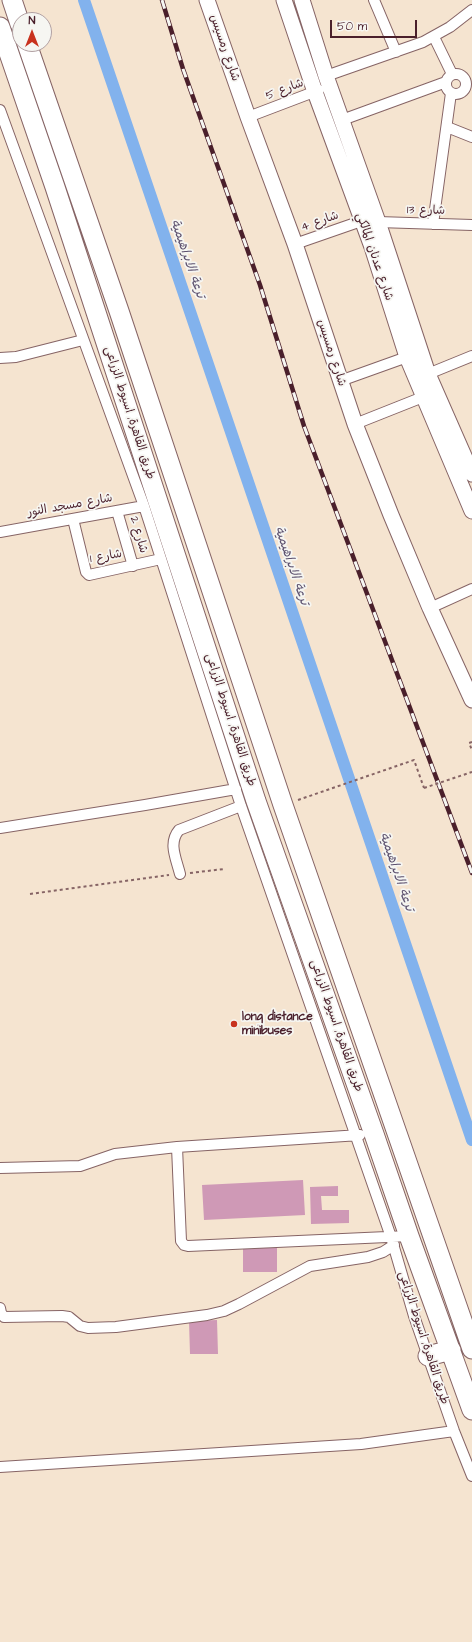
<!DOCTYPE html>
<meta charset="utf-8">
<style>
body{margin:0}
#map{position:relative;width:472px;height:1642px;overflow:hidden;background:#f5e4d0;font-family:"Architects Daughter",sans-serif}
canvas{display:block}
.north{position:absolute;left:12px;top:12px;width:40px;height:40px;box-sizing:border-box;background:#f6f6f2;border:1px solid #b1a0a2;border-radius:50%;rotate:0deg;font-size:11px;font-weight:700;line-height:16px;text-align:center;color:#4a1f2b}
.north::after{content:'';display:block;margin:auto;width:14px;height:18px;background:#c8321e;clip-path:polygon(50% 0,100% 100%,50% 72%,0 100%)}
.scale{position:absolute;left:330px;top:20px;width:87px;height:18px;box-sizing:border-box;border:2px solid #4a1f2b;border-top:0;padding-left:5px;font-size:12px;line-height:14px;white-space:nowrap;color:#4a1f2b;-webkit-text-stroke:3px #f6f6f2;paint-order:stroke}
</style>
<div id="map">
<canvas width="472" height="1642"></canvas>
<div class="north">N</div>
<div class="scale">50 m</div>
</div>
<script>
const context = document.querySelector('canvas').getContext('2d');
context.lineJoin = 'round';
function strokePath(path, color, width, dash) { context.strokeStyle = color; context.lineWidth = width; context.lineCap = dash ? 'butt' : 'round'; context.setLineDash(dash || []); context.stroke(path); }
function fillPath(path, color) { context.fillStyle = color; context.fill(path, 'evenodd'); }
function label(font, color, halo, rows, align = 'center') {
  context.font = font + ' "Architects Daughter","Playpen Sans Arabic",sans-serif'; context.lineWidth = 3.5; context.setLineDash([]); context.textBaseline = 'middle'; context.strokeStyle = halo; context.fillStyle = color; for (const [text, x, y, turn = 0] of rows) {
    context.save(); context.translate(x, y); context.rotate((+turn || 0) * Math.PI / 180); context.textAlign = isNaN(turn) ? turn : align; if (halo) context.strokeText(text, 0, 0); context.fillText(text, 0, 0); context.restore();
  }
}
strokePath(new Path2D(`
 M84 0 472 1140`), '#82b2ed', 12);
fillPath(new Path2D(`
 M303 1180 305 1215 204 1220 202 1185Z
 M338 1186V1196H321L322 1210H349V1223L311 1224 310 1187Z
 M277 1246V1272H243V1247Z
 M217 1320 218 1354H190L189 1321Z`), '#cf99b6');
const street = new Path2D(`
 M374 0 396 52
 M434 37 452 74
 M446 84a10 10 0 1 1 20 0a10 10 0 1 1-20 0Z
 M326 76 423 42 450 27 472 10
 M0 110 144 506 241 806 391 1237 414 1316 454 1431 472 1476
 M248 117 319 90
 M342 120 446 82
 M447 127 472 137
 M378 222 472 225
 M433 224 451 93
 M295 244 367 219
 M0 358 16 357 83 340
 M423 376 472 356
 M340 381 407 357
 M355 424 423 397
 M117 511 133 566
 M73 519 86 572 89 575 161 559
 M0 532 144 506
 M430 608 472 589
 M0 828 145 805 236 789
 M180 874C176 858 168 843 179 830L241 806
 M177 1147 181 1241 184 1245 188 1246 409 1236
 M0 1168 80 1166 115 1154 177 1147 360 1135
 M0 1308 1 1313 4 1317 62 1316 69 1317 80 1326 88 1328 116 1327 207 1315 224 1311 239 1304 310 1266 368 1257 383 1252 394 1245
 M0 1467 361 1444 454 1431`);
const secondary = new Path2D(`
 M207 0 248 117 295 244 355 424 391 515 430 608 472 700
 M284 0 315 92 372 247 407 357 472 511
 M302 0 326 76 378 222 428 374 472 474`);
const highway = new Path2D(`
 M12 0 20 24
 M0 27 55 187 256 801 374 1134 409 1236 472 1410
 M27 44 119 311 283 805 472 1349
 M428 1356 451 1350`);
strokePath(street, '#866465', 12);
strokePath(secondary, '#866465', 17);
strokePath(highway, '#866465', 21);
strokePath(new Path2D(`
 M472 742 469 743 472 750
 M298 800 414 760 424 788
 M190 873 224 869
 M30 894 169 875`), '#866465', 2, [3, 3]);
strokePath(street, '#fff', 10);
strokePath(secondary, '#fff', 15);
strokePath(highway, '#fff', 19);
const rail = new Path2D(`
 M162 0 183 69 260 285 304 426 472 873`);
strokePath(rail, '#4a1f2b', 4.5);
strokePath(rail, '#f6f6f2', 3, [9]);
strokePath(new Path2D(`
 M424 788 472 772`), '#866465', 2, [3, 3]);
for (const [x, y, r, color] of [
 [234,1024,4,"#c8321e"]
]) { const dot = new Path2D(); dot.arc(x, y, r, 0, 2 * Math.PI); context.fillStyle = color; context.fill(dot); strokePath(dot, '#f6f6f2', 1.5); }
label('12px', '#4a1f2b', '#f6f6f2', [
 ["شارع رمسيس",224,48,71],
 ["شارع 5",285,90,-21],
 ["شارع 13",426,211,1],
 ["شارع 4",320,222,-20],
 ["شارع عدنان المالكي",374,257,71],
 ["شارع رمسيس",331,353,72],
 ["طريق القاهرة, اسيوط الزراعى",129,413,72],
 ["شارع مسجد النور",70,506,-10],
 ["شارع 2",138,535,74],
 ["شارع 1",106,557,-10],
 ["طريق القاهرة, اسيوط الزراعى",230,720,72],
 ["طريق القاهرة, اسيوط الزراعى",336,1026,71],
 ["طريق القاهرة, اسيوط الزراعى",423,1338,72]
]);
label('bold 12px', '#4a1f2b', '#f6f6f2', [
 ["long distance",242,1017],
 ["minibuses",242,1031]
], 'left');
label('italic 13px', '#5e526f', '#f6f6f2', [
 ["ترعة الابراهيمية",187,259,71],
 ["ترعة الابراهيمية",291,566,71],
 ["ترعة الابراهيمية",396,872,71]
]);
</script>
